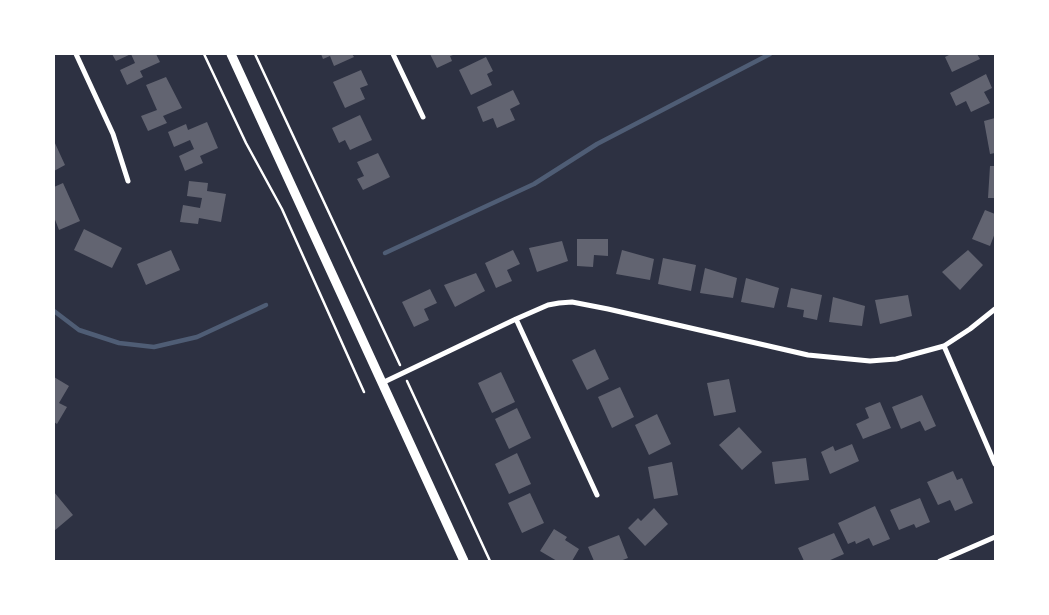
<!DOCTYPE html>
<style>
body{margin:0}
#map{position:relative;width:1049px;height:615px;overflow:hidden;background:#2d3142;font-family:"Alegreya Sans",sans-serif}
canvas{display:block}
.frame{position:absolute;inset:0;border:55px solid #fff;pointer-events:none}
</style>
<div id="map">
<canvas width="1049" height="615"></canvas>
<div class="frame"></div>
</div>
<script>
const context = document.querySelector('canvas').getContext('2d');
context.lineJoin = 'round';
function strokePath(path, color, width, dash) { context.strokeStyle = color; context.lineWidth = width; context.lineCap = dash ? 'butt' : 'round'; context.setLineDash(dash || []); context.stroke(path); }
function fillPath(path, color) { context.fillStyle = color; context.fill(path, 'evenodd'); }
strokePath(new Path2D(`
 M385 253 534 184 597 144 770 54
 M54 311 79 330 119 343 154 347 197 337 266 305`), '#4f5d75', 4.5);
fillPath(new Path2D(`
 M112 54H156L160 62 140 71 143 77 127 85 120 70 135 63 131 54 116 61Z
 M321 54H352L354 57 334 66 330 56 323 59Z
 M430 54H456L450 56 452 61 437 68Z
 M951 54H977L980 59 952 72 945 57Z
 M486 57 493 71 487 74 492 85 471 95 459 70Z
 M361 70 368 85 360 88 365 99 345 108 333 82Z
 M986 74 992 88 984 92 990 103 971 112 966 101 956 106 950 93Z
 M166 77 182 108 163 116 167 123 148 131 141 116 157 110 146 85Z
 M513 90 520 104 510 109 515 120 497 128 493 118 483 122 477 107Z
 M360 115 372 140 350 150 345 140 339 143 332 128Z
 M995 118V153L990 154 984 121Z
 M207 122 218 148 200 156 203 163 185 171 179 156 194 149 190 140 174 147 168 132 186 124 188 130Z
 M54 141 65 165 54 171Z
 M378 153 390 177 363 190 357 179 364 176 357 162Z
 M990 166H995V198H988Z
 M189 181 208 183 207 191 226 194 221 222 199 218 198 224 180 222 183 205 200 208 202 198 187 196Z
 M63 183 80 221 59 230 54 217V187Z
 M985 210 995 214V233L990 246 972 239Z
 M84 229 122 248 112 268 74 250Z
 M577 239H608V256L594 255 593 267 577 266Z
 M562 241 568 261 537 272 529 248Z
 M171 250 180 270 146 285 137 264Z
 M513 250 520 264 507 270 512 281 496 288 485 263Z
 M622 250 654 259 650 280 616 274Z
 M968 250 983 265 960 290 942 272Z
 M663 258 696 265 691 291 658 284Z
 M705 268 737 278 733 298 700 293Z
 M476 273 485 291 455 307 444 285Z
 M746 278 779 288 774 308 741 302Z
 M791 288 822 295 817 320 803 317 804 310 787 307Z
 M430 289 437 303 424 309 429 320 414 327 402 302Z
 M908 295 912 316 880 324 875 300Z
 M833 297 865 306 862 326 829 322Z
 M595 349 609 379 587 390 572 360Z
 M501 372 515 402 492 413 478 383Z
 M54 377 69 386 59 403 67 407 57 424 54 422Z
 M729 379 736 412 714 416 707 383Z
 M620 387 634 417 612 428 598 397Z
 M922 395 936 426 925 431 920 421 901 429 892 407Z
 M880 402 891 428 863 439 856 424 869 418 865 408Z
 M517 408 531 438 509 449 495 419Z
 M657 414 671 444 649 455 635 425Z
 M739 427 762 452 742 470 719 445Z
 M852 444 859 461 830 474 821 452 833 446 835 451Z
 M517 453 531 484 509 494 495 464Z
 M806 458 809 480 775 484 772 462Z
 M672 462 678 495 654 499 648 467Z
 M953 471 957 480 962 478 973 503 955 511 950 500 938 505 927 482Z
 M54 492 73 515 54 531Z
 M530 493 544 523 522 533 508 503Z
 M920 498 930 522 916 528 914 524 899 530 890 510Z
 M875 506 890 539 873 546 869 538 856 544 855 541 848 544 838 523Z
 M654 508 668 524 645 546 628 528 638 518 641 521Z
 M554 529 567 537 565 540 579 549 572 561H557L540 551Z
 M834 533 844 554 828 561H804L798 548Z
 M619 535 628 558 620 561H594L588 547Z`), '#626471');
strokePath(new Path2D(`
 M204 54 246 143 282 209 364 392
 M255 54 400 365
 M407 381 490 561`), '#fff', 2.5);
strokePath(new Path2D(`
 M76 54 113 134 128 181
 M393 54 423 117
 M516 319 597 495
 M944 346 995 464
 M382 383 516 319 548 305 559 303 572 302 608 309 808 355 870 361 896 359 944 346 970 329 995 309
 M940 561 995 537`), '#fff', 5);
strokePath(new Path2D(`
 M231 54 464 561`), '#fff', 9);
</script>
